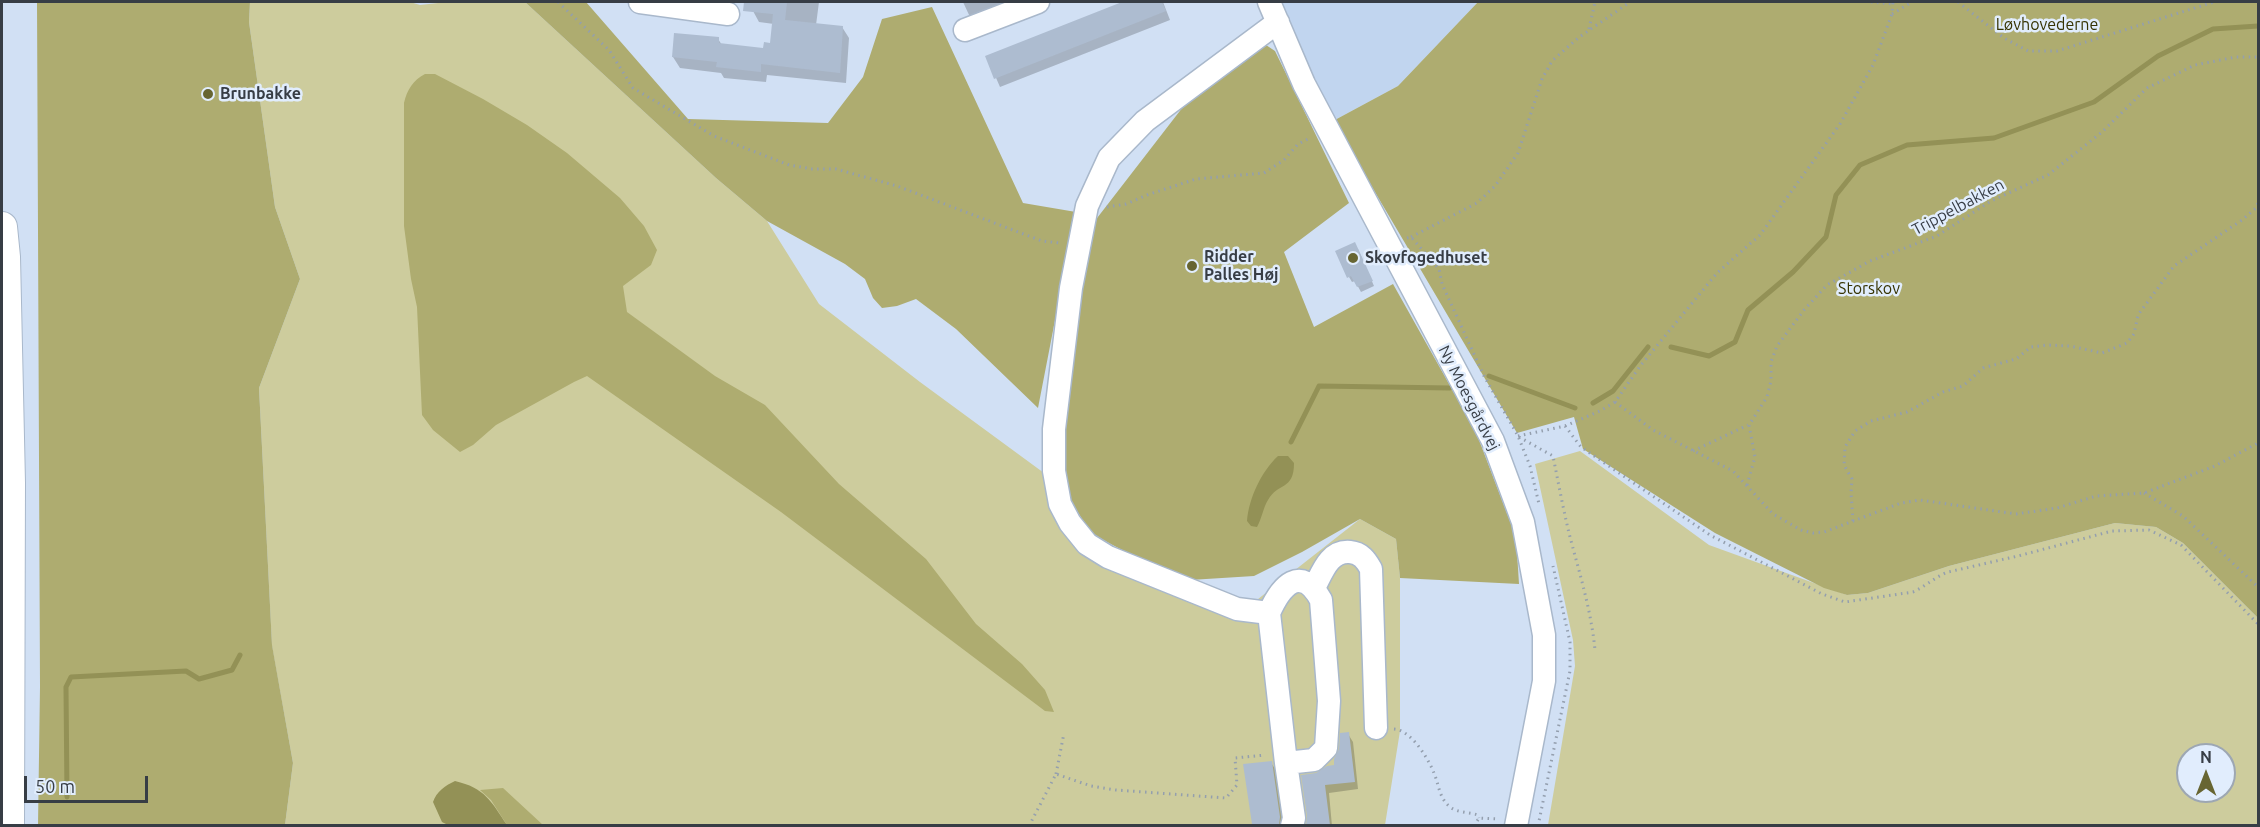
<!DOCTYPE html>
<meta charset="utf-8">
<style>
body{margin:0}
#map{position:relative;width:2260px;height:827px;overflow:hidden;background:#d1e0f4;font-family:Ubuntu,sans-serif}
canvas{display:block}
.frame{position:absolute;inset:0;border:3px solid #373d45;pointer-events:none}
.north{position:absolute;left:2176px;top:743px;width:60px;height:60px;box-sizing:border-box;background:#e1edfd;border:2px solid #9da7b3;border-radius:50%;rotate:0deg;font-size:16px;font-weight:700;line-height:24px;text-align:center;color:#373d45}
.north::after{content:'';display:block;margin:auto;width:21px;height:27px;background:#676532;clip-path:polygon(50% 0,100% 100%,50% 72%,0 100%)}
.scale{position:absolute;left:24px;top:776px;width:124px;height:27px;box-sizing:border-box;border:3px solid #373d45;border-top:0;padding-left:8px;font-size:18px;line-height:21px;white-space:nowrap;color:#373d45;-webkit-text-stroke:4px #e1edfd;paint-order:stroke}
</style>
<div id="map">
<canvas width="2260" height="827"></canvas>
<div class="frame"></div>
<div class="north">N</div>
<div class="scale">50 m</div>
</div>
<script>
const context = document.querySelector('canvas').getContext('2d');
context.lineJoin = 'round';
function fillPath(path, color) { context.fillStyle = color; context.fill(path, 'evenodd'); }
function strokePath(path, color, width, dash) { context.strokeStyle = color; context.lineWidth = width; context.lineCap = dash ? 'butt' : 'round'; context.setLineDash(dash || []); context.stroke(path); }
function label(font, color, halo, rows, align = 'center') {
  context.font = font + ' Ubuntu,sans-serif'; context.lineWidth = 5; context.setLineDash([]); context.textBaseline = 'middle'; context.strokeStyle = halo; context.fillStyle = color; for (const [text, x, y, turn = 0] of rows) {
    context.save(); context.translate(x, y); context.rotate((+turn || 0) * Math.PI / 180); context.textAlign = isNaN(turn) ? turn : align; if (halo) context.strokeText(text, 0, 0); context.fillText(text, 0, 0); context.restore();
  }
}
fillPath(new Path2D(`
 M1281 2H1478L1398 86 1333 121 1295 43Z`), '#c1d5ef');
fillPath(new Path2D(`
 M250 2H410L420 5 447 2H525L716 178 767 221 819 304 920 382 1044 473 1065 529 1239 614 1360 519 1396 539 1400 578V731L1385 825H285L293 763 272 646 259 388 300 279 275 207 249 22Z
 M1580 451 1709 545 1847 595 1868 593 1949 566 2115 523 2156 527 2183 543 2258 618V825H1548L1575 666 1573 640 1535 464ZM2188 755H2224V791H2188Z`), '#cdcc9d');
fillPath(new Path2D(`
 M37 2H250L249 22 275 207 300 279 259 388 272 645 293 763 285 825H38L40 687Z
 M525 2H586L688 119 828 123 863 77 882 19 932 7 1023 203 1076 212 1038 408 956 329 916 299 897 306 882 308 873 298 865 279 845 264 767 221 716 178Z
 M1478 2H2258V618L2183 543 2156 527 2115 523 1949 566 1868 593 1847 595 1824 588 1715 533 1583 449 1574 417 1517 433 1333 121 1398 86Z
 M1266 45 1275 51 1349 203 1284 252 1314 327 1393 284 1476 432 1516 537 1519 584 1400 578 1396 539 1360 519 1302 552 1254 576 1190 580 1139 559 1092 534 1069 499 1059 449 1062 410 1094 222 1186 103Z
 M425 74H435L483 99 527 125 567 153 620 198 644 226 657 250 651 265 623 286 627 312 715 376 765 405 839 484 926 559 976 624 1022 664 1045 690 1054 712 1045 711 781 512 587 376 574 382 496 425 473 445 460 452 433 430 422 415 417 307 411 279 404 226V103C407 90 413 80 425 74Z
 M503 788 543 825H507L491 800 480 790Z`), '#aeac70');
fillPath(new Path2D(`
 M1278 456H1288L1294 463C1294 491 1278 482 1268 500 1263 508 1262 518 1257 527L1251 526 1247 521C1249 498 1261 472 1278 456Z
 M455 781C485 788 491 801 507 825H448L442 822 433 802C436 792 446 785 455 781Z`), '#939156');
fillPath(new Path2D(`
 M754 2H819L816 25 842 27 849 38 846 83 767 75 766 82 724 78 721 73 680 68 673 57 718 39 722 45 764 50 771 44 774 24 759 22 753 11Z
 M963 2H1011L970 17Z
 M1126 2H1163L1170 20 1000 87 987 57Z
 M1358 249 1374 286 1361 292 1355 281 1352 282 1349 277Z
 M1348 734 1353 742 1358 789 1329 793 1332 826H1307L1317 775 1336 767Z
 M1271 763 1276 770 1284 826H1255Z`), '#0003');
strokePath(new Path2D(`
 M1671 347 1709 356 1735 342 1748 310 1793 272 1826 237 1836 195 1860 165 1907 145 1994 138 2094 102 2158 56 2213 29 2258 26
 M1489 376 1575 408
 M1593 403 1613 391 1648 347
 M1291 442 1319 386 1450 388
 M67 797 66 687 71 677 186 671 199 679 232 670 240 655`), '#939156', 5);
fillPath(new Path2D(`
 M744 2H787L785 20 843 26 840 73 761 64V72L716 67 717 62 672 57 674 33 719 37V43L763 48 764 42 770 43 773 14 743 11Z
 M1122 2H1162L1166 11 994 79 985 56Z
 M1355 242 1373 281 1357 287 1351 276 1347 278 1335 251Z
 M1349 732 1355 782 1325 785 1330 825H1306L1307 816 1301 775 1316 773 1327 766 1334 765V759L1339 749 1340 733Z
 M1272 761 1280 817 1279 825 1252 824 1243 764Z`), '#adbcd0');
const minor = new Path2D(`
 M640 2 728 14
 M1269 2 1304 84 1493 441 1523 522 1544 635V681L1516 826
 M965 30 1038 2
 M1314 588C1322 573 1329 550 1350 552 1361 553 1366 560 1371 569L1376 728
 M1269 613C1281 586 1301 563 1321 600L1329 701 1326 748 1314 760 1286 763 1269 613 1237 609 1108 557 1087 544 1070 523 1060 504 1054 471V429L1071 288 1087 206 1109 158 1145 121 1278 22
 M1286 763 1294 818 1292 826`);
const major = new Path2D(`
 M2 227 5 257 10 483 9 826`);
strokePath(minor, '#a9b8cb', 25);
strokePath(major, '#a9b8cb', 32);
strokePath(new Path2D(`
 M558 2 609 50 633 88 714 136 789 165 812 169H836L897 186 1042 241 1060 243
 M1871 2 1893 4
 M1958 2 2004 38 2028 51H2057L2214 2
 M1892 14 1912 2
 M1589 29 1595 2
 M1107 207 1126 204 1147 195 1196 179 1264 173 1284 160 1298 144 1310 138
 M1411 237 1477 203 1495 186 1518 153 1542 79 1552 61 1578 38 1630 2
 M1407 238 1411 237 1439 269 1442 284 1484 376 1518 436 1530 466 1539 504
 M1615 402 1653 430 1733 471 1773 514 1801 530 1813 533 1824 532 1901 503 1920 500 2016 514 2057 508 2096 496 2144 493 2215 466 2258 443
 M1565 426 1581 447 1710 535 1822 594 1845 602 1913 592C1926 586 1935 577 1948 572L2018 556 2112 531 2149 530 2181 545 2258 624
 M1518 436 1565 426 1600 411 1615 402 1641 365 1717 273 1760 235 1840 124 1873 65 1892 14 1893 2
 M1519 437 1553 456C1558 481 1563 508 1569 533 1579 572 1591 609 1595 650
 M1693 451 1748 425
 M1747 485 1755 457 1749 425 1767 397 1771 381V362L1777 346 1804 310 1827 285 1870 261 1937 236 1991 201 2048 175 2102 132 2147 88 2195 65 2236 57H2258
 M2144 493 2183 516 2258 587
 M1853 521 1851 493 1852 479 1844 465 1845 447 1855 431 1871 421 1907 412 1943 392 1963 386 1983 368 2016 359 2031 347 2047 345 2070 346 2102 353 2127 343 2134 334 2138 315 2174 266 2242 220 2256 208 2258 203
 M1394 729C1411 730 1428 758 1434 773 1439 785 1439 798 1450 807 1458 813 1469 812 1478 815L1479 818
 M1056 774 1064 733
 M1029 826 1056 774 1091 786 1116 790 1226 798 1237 785 1235 758 1265 755
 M1474 826 1479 818 1498 819
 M1538 826 1570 671V642L1553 566`), '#949fae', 3, [1.5, 4.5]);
strokePath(minor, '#fff', 22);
strokePath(major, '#fff', 30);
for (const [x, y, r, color] of [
 [208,94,6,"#676532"],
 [1353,258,6,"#676532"],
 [1192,266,6,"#676532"]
]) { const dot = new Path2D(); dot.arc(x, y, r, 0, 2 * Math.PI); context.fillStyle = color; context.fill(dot); strokePath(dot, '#e1edfd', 2); }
label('16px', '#363302', '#e1edfd', [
 ["Løvhovederne",2047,25],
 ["Storskov",1869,289]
]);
label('bold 16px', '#373d45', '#e1edfd', [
 ["Brunbakke",220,94],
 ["Ridder",1204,257],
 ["Palles Høj",1204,275],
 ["Skovfogedhuset",1365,258]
], 'left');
label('16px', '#373d45', '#e1edfd', [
 ["Trippelbakken",1958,207,-28],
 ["Ny Moesgårdvej",1469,398,63]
]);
</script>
